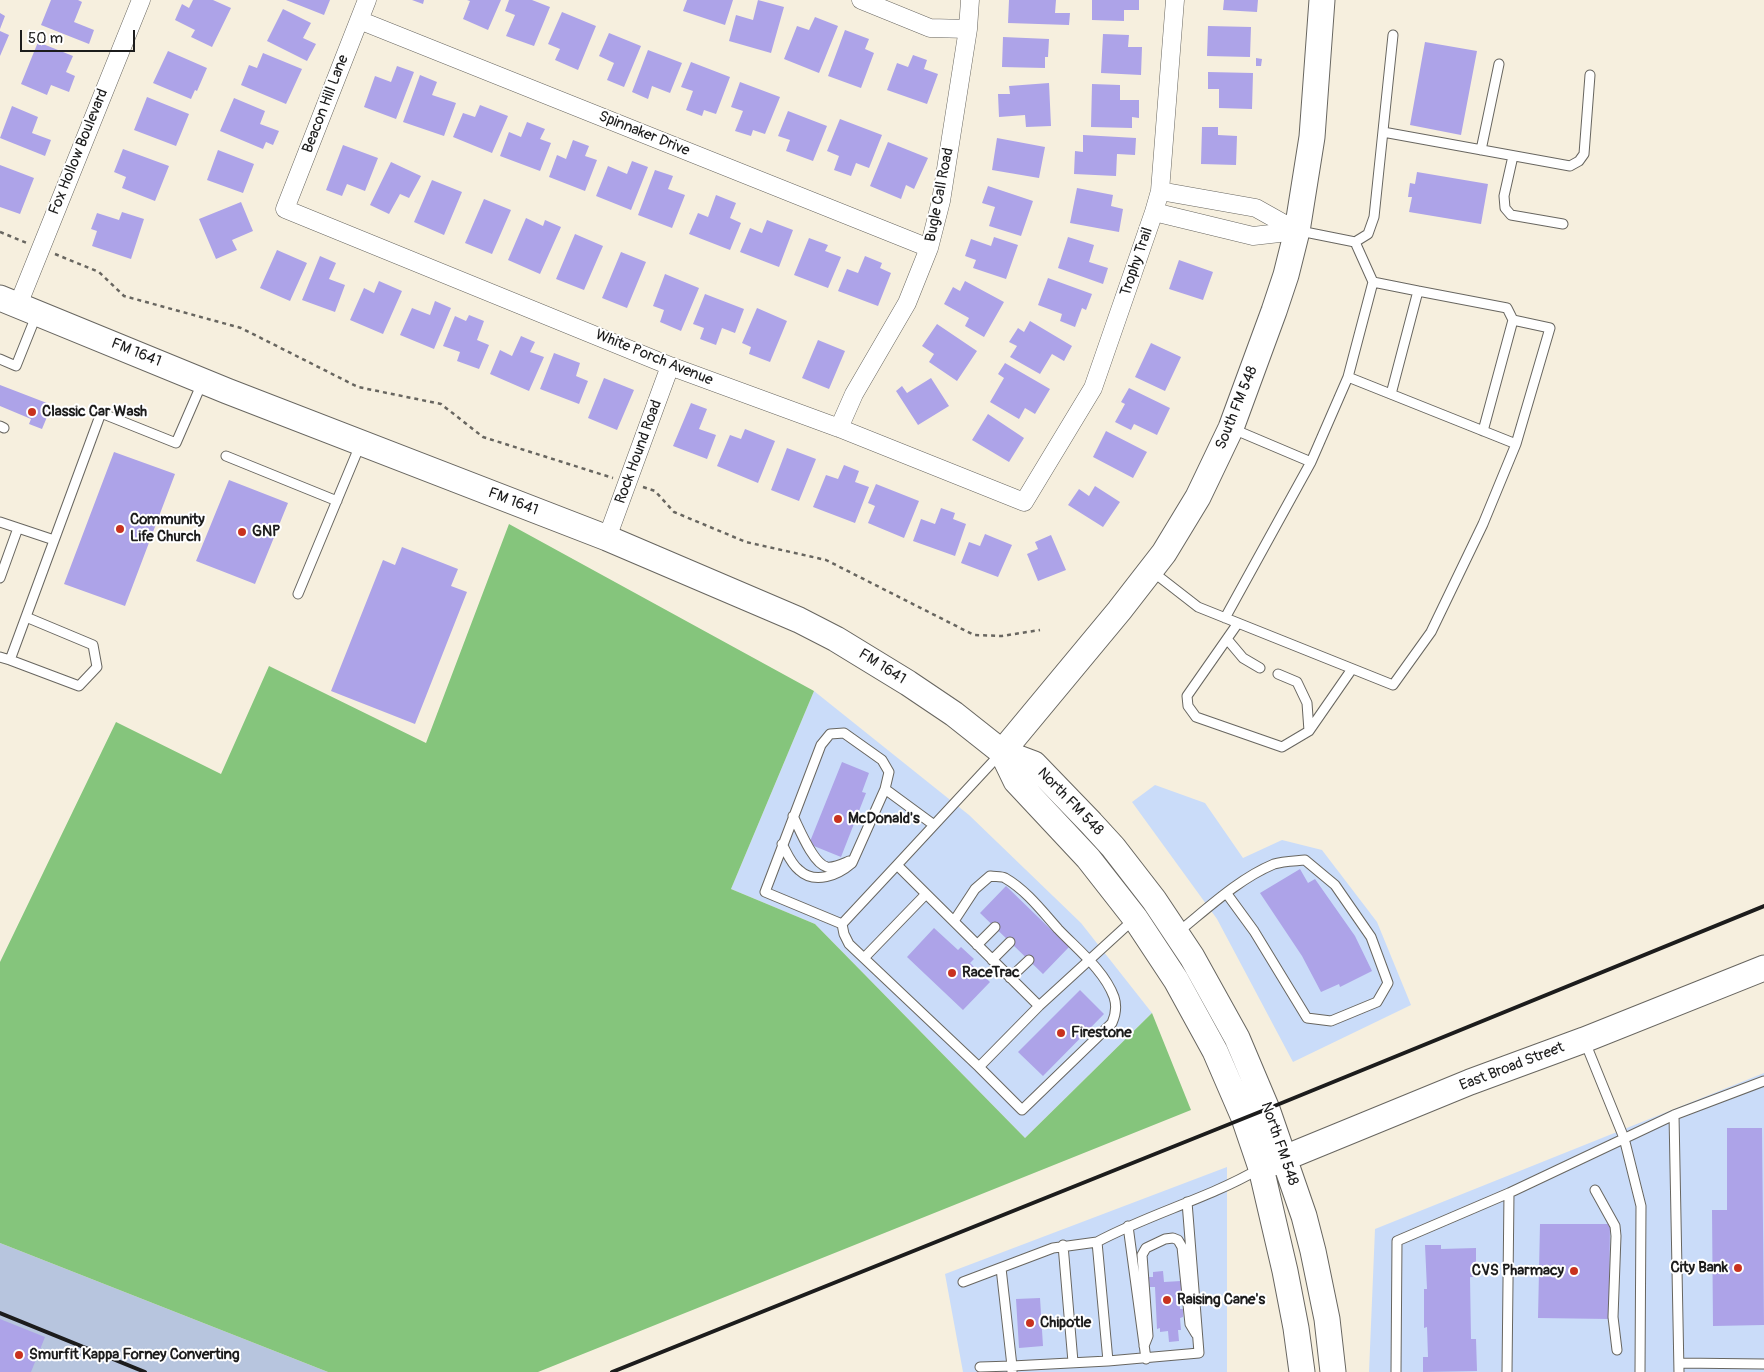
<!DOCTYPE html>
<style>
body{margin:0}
#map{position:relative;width:1764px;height:1372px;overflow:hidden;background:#f6efde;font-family:Pangolin,sans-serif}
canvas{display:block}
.scale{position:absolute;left:20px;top:30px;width:115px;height:22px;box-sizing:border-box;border:2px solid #1c1c1c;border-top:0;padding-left:6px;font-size:15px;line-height:18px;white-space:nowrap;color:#1c1c1c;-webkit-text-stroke:4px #fff;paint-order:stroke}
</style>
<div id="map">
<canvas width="1764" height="1372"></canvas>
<div class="scale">50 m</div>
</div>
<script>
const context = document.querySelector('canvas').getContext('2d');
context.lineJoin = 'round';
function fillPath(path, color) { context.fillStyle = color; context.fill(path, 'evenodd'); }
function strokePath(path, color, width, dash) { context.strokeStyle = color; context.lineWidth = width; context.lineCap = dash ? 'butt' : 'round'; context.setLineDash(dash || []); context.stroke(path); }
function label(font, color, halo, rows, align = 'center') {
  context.font = font + ' Pangolin,sans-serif'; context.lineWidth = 4; context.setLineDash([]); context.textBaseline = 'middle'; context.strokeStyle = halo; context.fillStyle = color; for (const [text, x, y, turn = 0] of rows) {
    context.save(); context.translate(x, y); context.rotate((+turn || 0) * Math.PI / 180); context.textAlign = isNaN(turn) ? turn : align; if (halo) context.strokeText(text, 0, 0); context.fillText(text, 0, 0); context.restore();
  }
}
fillPath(new Path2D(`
 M814 691 969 815 1081 923 1152 1013 1025 1138 815 924 731 889Z
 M1155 785 1205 803 1243 858 1282 840 1322 850 1377 922 1411 1005 1293 1062 1217 919 1132 802Z
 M1764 1073V1372H1369L1375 1229Z
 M1227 1167V1372H963L945 1274Z`), '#cadcf9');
fillPath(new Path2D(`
 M0 1243 328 1372H0Z`), '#b7c5de');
fillPath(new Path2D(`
 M509 524 814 691 731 889 815 924 1025 1138 1152 1013 1191 1110 538 1372H328L0 1243V962L116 722 221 774 269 666 426 743Z`), '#85c57c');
fillPath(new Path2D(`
 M51 0H78L82 2 74 22 94 30 89 44 41 25Z
 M193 0H213L231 8 212 47 191 37 195 30 175 20 182 4 189 8Z
 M286 0H330L324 15Z
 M412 0H424L423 4Z
 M467 0H501L488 30 463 19 470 1Z
 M509 0H532L550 7 534 46 506 36 515 15 505 11Z
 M687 0H733L725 25 683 11Z
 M758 0 784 7 771 53 729 41 736 15 753 20Z
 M1009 0H1056L1055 13H1070L1069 25 1008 23Z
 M1092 0H1139V10H1124V21L1092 20Z
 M1224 0H1258L1257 12 1223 10Z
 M283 9 311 23 303 38 316 44 307 61 267 41Z
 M562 12 596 26 578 70 555 60 560 49 548 44Z
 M0 13 5 16 0 29Z
 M815 17 838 26 819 73 784 59 797 26 809 30Z
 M1208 26 1251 27 1250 57 1207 56Z
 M845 30 869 39 865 49 874 53 861 88 828 76Z
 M0 31 9 35 0 56Z
 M609 33 641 46 624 87 607 80 614 63 599 56Z
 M1103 34 1129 35 1128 47H1142L1141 75 1101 73Z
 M1003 37 1049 39 1048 57H1045V68L1002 67Z
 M38 42 73 56 66 72 75 76 69 92 51 85 47 95 21 84Z
 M1425 42 1477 51 1461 135 1410 125Z
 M648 50 682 63 670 93 652 86 648 99 632 92Z
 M168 51 207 68 197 91 195 90 191 99 153 83Z
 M263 53 302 69 286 104 241 85 249 65 257 68Z
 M913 55 927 60 924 69 938 74 927 104 887 90 897 63 908 67Z
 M1256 58 1262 59 1261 66H1256Z
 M691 62 730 77 716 114 704 110 702 116 686 110 693 91 681 87Z
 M397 66 414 72 396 119 364 107 375 76 391 82Z
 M1208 72 1253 73 1252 109 1219 108V89H1208Z
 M420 75 437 82 432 95 456 103 444 136 403 122Z
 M740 82 780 97 765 134 753 130 751 136 735 131 743 111 731 107Z
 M1049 83 1051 126 1026 127 1025 115 999 117 998 94H1010L1009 86Z
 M1092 84 1120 85V100H1139V118L1132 117V128L1091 127Z
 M147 97 189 114 176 146 134 130Z
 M234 98 265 111 260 124 279 131 273 145 266 142 263 149 220 131Z
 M480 105 508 116 492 153 453 137 463 113 475 117Z
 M12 106 38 117 32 133 51 140 45 156 0 138Z
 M788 111 827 126 813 161 786 151 790 140 778 136Z
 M840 119 882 135 869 168 856 163 851 176 834 170 839 156 827 151Z
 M527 122 545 129 540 139 551 143 540 171 500 156 509 132 521 137Z
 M1202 127H1218V135L1237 136 1236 165 1201 164Z
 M1083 135 1136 138 1135 155 1117 154 1116 176 1074 174 1075 151 1083 152Z
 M997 138 1045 147 1039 178 992 170Z
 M573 140 589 146 585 156 597 160 585 191 549 177 557 155 566 159Z
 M888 142 928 158 914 189 906 185 901 199 870 186Z
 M343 145 378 158 365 191 347 184 342 196 326 190Z
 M123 149 169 166 155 201 122 188 126 177 114 172Z
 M218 150 254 164 243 193 207 180Z
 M632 161 648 167 631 210 596 196 608 166 627 174Z
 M391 162 421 176 409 198 400 194 389 214 370 205Z
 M0 165 34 178 20 214 0 207Z
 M655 170 673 176 668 189 685 195 672 228 638 215Z
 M1417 172 1488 184 1481 224 1409 212 1412 197H1408L1410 183 1415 184Z
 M432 180 462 192 444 235 414 222Z
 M988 186 1033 201 1021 236 989 226 995 207 982 203Z
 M1077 188 1113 195 1111 206 1123 209 1119 232 1070 223Z
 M716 195 736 203 730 218 741 223 730 250 689 234 698 213 708 217Z
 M484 199 511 210 492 254 465 243Z
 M241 202 253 231 232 240 237 250 216 259 199 219Z
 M122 212 144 219 131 259 92 246 97 231 91 229 97 213 119 220Z
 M526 218 543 226 545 220 561 227 540 274 508 260Z
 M767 220 793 230 779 267 740 252 750 228 762 233Z
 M575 234 603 246 584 290 556 279Z
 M994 237 1018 245 1006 279 973 268 976 260 965 256 971 239 991 246Z
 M1068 237 1094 245 1089 262 1108 268 1103 284 1058 268Z
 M809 238 828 245 825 251 841 257 828 288 794 275Z
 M277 250 307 263 290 301 260 288Z
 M621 252 646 262 627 308 602 298Z
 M320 256 336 263 329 279 345 285 335 312 302 300Z
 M865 256 882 263 880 268 891 273 878 306 838 291 847 269 858 273Z
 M1179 260 1213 272 1203 300 1169 289Z
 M665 274 699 288 681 331 660 322 664 310 653 306Z
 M1048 278 1092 294 1086 310 1082 308 1075 327 1060 321 1062 314 1038 305Z
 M379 281 402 291 383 334 350 320 364 288 374 293Z
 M965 281 1004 302 984 337 965 326 969 318 944 304 953 287 960 291Z
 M705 294 744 309 735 333 722 328 716 345 700 339 704 328 693 324Z
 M435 301 451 308 434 349 400 335 412 308 430 315Z
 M757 308 787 321 770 362 749 354 751 347 742 343Z
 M469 315 484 321 477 340 489 345 479 369 457 361 460 352 443 346 455 316 466 321Z
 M1030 321 1072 346 1064 361 1052 354 1040 374 1010 357 1017 346 1009 342 1018 328 1024 332Z
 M937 324 977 351 957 381 929 362 934 354 922 346Z
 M521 336 535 342 530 352 544 357 529 391 490 374 500 350 512 356Z
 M818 340 845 351 829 389 802 378Z
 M1151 343 1181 357 1165 391 1135 377Z
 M554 353 580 363 576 376 588 381 579 404 540 389Z
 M1005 363 1050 389 1035 414 1025 408 1019 419 990 402 1004 378 998 374Z
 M604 378 634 390 617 430 588 418Z
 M931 378 949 406 918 425 896 391 902 386 907 393Z
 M0 385 52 405 42 429 29 424 31 419 0 406Z
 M1129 388 1170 408 1157 435 1134 424 1131 430 1115 422 1125 404 1121 402Z
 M691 403 707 409 699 429 716 435 707 459 673 446Z
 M988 414 1024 438 1009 462 972 440Z
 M745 429 775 441 758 483 717 466 730 435 741 439Z
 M1106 431 1147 452 1133 478 1093 457Z
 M787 448 816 459 799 501 771 490Z
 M114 452 175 474 125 606 64 584Z
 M844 465 859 471 855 482 869 487 855 523 813 507 826 475 838 479Z
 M229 480 288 503 255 584 196 561Z
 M876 484 919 501 904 538 868 523 875 506 868 503Z
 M1095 486 1120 502 1103 527 1068 505 1079 489 1089 496Z
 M941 508 955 513 953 519 966 524 955 556 913 541 921 519 935 524Z
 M985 534 1012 545 998 577 961 563 969 542 980 546Z
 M1051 535 1066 570 1038 581 1027 554 1038 549 1035 542Z
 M402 547 458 569 451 586 467 592 415 724 331 691 383 560 395 565Z
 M842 762 869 773 862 792 866 793 841 857 809 844Z
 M1300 869 1308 883 1315 879 1355 936 1372 971 1340 987 1339 984 1321 992 1302 956 1260 893Z
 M1006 886 1069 947 1043 974 980 913Z
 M934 928 958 950 961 947 974 959 970 963 990 982 963 1010 907 957Z
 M1080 990 1104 1014 1043 1076 1018 1052Z
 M1727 1128H1762L1764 1325 1713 1326 1712 1210H1727Z
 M1540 1224H1610L1609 1319 1538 1318Z
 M1425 1245H1441V1249L1476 1248V1277H1470L1471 1339H1476L1477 1371 1423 1372V1357H1428L1427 1327 1424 1328V1289H1427Z
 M1163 1271 1164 1282 1181 1281 1182 1291H1179L1180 1309H1183V1317L1180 1318 1181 1330H1178L1179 1341 1169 1342 1168 1331 1160 1332V1328L1157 1329 1155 1287H1150L1149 1277H1153V1272Z
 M1040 1298 1043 1346 1019 1348 1016 1299Z
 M0 1319 45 1337 31 1372H0Z`), '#ada3e8');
const service = new Path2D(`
 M1383 132 1570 166 1579 161 1584 154 1590 75
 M1481 150 1499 64
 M1513 156 1504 196 1505 208 1511 215 1563 224
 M1300 231 1355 242 1368 234 1374 217 1393 35
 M1373 282 1418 291 1391 394
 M1418 291 1507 308 1513 320 1550 328 1516 444
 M0 359 16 366 36 316
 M1348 377 1373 282 1355 242
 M0 426 4 428
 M1233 429 1311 462
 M1483 431 1513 320
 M226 456 337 501
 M0 522 54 540
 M1153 572 1198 607 1393 685 1431 632 1483 524 1516 444 1348 377 1311 462 1225 618
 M0 578 18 528
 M298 594 360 445
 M26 617 93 645 97 667 79 686 10 660C40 578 71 496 101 413L176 443 202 383
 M1238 623 1187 696 1188 706 1196 717 1282 747 1309 731 1352 669
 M1227 639 1243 658 1260 668
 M0 657 10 660
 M1278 674 1297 682 1307 703 1309 731
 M1000 754 897 865 1039 1006 1133 920
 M885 789 934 825
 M793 816C799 828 813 864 827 867 834 868 842 864 849 861
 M782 844C787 853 791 864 799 870 815 885 838 875 852 863L885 789 889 772 882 760 844 733 830 734 821 745 765 892 842 924
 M897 865 842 924 844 934 849 944 979 1067 1039 1006
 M954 921 975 889 990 876C995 877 1001 876 1005 878 1026 890 1042 911 1058 929 1077 949 1104 970 1114 997 1117 1006 1116 1014 1112 1023L1022 1110 979 1067
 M1177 933C1207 909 1238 879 1274 864 1283 861 1295 861 1305 860L1335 885 1371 937 1388 983 1377 1002 1331 1021 1307 1018 1254 931 1227 894
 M977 945 995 927
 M864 958 926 894
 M992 960 1010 942
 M1010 978 1029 960
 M1585 1042 1624 1138 1641 1206 1640 1372
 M1674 1115 1679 1372
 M1595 1190 1615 1226 1616 1236 1613 1317 1617 1350
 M1128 1226 1146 1359
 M1063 1245 1073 1362
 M963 1282 1053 1248 1097 1242
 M1144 1346 1148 1336 1142 1255 1146 1248 1165 1239 1173 1238 1178 1240 1182 1247 1190 1324 1196 1334
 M1108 1361 1097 1242C1149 1214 1207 1199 1259 1169
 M1679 1363 1764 1364
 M980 1367 1012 1366 1001 1268
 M1012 1372V1366L1108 1361 1199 1353 1187 1202
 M1396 1372 1397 1241 1509 1193 1674 1115 1764 1081
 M1507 1372 1509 1193`);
const minor = new Path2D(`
 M367 0 285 209 670 366 839 428 1024 502 1093 388 1154 212 1160 191 1175 0
 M861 0 930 28 968 29
 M359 20 929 248
 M1160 191 1256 208 1297 231
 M1154 212 1253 236 1297 231
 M18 305 141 0
 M839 428 854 394 907 303 929 248 941 201 968 29 970 0
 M607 538 670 366`);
const secondary = new Path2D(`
 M0 298 227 391 607 538 799 620 836 639 908 683 954 714 1002 752 1034 764 1091 823 1113 847 1154 900 1192 957 1237 1038 1267 1109 1304 1216 1313 1251 1327 1319 1333 1372
 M1002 752 1119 611 1164 553 1198 497 1231 428 1274 311 1286 275 1297 231 1312 137 1322 0
 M1002 752 1016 781 1088 858 1135 918 1176 980 1215 1051 1244 1118 1261 1168 1285 1271 1296 1328 1302 1372
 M1270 1164 1470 1082 1584 1040 1764 968`);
strokePath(service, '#686660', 11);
strokePath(minor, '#686660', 19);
strokePath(secondary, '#686660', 27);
strokePath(new Path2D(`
 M0 232 27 243
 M55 254 99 272 124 296 241 328 358 387 441 404 483 437 613 478
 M643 487 655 491 674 512 746 542 826 560 974 635 1002 636 1040 630`), '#686660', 2.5, [4, 4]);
strokePath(service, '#fff', 9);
strokePath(minor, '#fff', 18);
strokePath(secondary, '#fff', 25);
strokePath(new Path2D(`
 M0 1313 145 1372
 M612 1372 1267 1109 1764 906`), '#1c1c1c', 4);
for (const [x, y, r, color] of [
 [32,412,5,"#c8321e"],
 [120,529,5,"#c8321e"],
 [242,532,5,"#c8321e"],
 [838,819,5,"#c8321e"],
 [952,973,5,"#c8321e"],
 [1061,1033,5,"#c8321e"],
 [1738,1268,5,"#c8321e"],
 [1574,1271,5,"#c8321e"],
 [1167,1300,5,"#c8321e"],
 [1030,1323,5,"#c8321e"],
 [19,1355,5,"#c8321e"]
]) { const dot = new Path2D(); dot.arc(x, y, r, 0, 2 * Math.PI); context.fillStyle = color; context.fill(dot); strokePath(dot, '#fff', 2); }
label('15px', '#1c1c1c', '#fff', [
 ["Beacon Hill Lane",326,104,-69],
 ["Spinnaker Drive",644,134,22],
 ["Fox Hollow Boulevard",79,152,-68],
 ["Bugle Call Road",940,195,-79],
 ["Trophy Trail",1137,262,-71],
 ["FM 1641",136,353,22],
 ["White Porch Avenue",654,358,22],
 ["South FM 548",1237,408,-68],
 ["Rock Hound Road",639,452,-70],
 ["FM 1641",513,502,21],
 ["FM 1641",882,667,32],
 ["North FM 548",1070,802,46],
 ["East Broad Street",1512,1067,-21],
 ["North FM 548",1279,1144,71]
]);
label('bold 15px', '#1c1c1c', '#fff', [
 ["Classic Car Wash",42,412],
 ["Community",130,520],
 ["Life Church",130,537],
 ["GNP",252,532],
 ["McDonald's",848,819],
 ["RaceTrac",962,973],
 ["Firestone",1071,1033],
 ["City Bank",1728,1268,"right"],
 ["CVS Pharmacy",1564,1271,"right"],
 ["Raising Cane's",1177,1300],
 ["Chipotle",1040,1323],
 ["Smurfit Kappa Forney Converting",29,1355]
], 'left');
</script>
